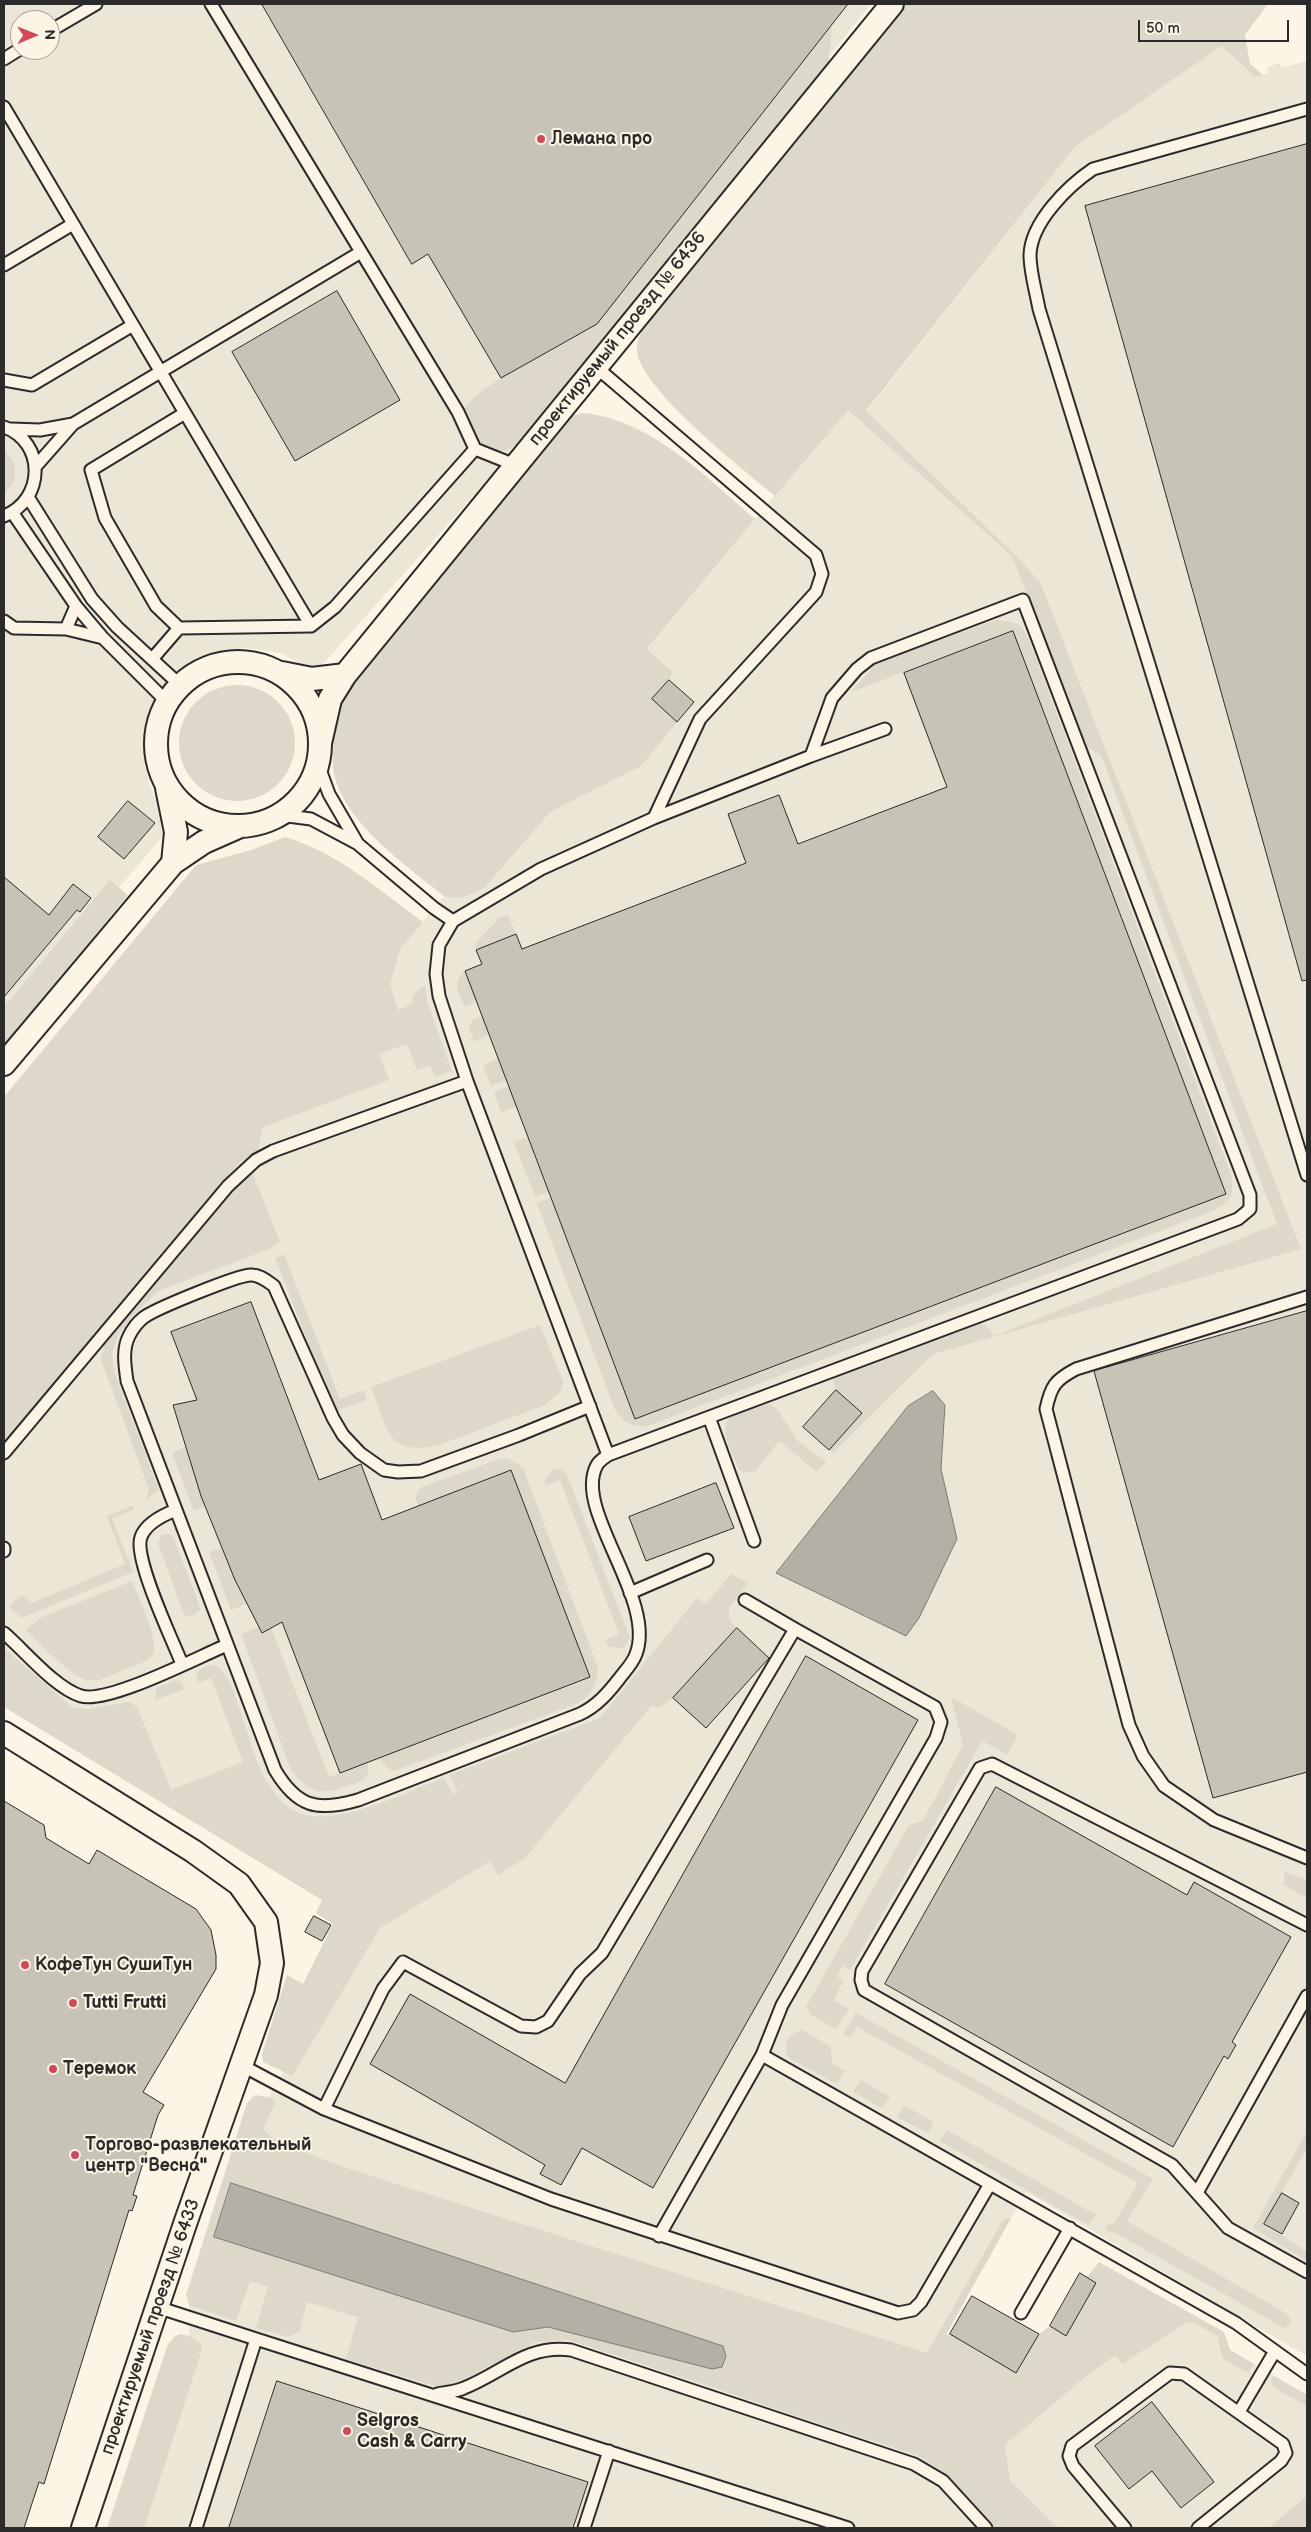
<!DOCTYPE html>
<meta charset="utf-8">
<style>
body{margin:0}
#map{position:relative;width:1311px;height:2532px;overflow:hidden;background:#fcf5e5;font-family:"Balsamiq Sans",sans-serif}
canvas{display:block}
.frame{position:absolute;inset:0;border:5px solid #2b2b2b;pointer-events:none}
.north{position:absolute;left:10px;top:10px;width:50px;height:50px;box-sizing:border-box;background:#fcf5e5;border:1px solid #a8a49b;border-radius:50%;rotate:89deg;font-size:14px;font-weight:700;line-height:20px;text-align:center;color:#2b2b2b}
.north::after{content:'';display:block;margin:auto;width:18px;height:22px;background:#d1495b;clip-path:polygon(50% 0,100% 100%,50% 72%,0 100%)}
.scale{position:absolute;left:1138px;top:20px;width:151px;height:22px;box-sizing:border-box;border:2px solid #2b2b2b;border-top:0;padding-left:6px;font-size:15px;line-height:18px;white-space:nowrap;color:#2b2b2b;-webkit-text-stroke:4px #fcf5e5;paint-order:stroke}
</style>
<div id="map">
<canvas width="1311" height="2532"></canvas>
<div class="frame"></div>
<div class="north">N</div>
<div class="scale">50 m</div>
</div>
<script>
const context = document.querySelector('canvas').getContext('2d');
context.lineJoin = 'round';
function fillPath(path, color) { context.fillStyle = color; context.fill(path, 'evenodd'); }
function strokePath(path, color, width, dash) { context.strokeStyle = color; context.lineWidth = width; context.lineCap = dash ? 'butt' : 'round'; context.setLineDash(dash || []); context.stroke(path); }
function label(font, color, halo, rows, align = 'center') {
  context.font = font + ' "Balsamiq Sans",sans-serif'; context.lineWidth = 4; context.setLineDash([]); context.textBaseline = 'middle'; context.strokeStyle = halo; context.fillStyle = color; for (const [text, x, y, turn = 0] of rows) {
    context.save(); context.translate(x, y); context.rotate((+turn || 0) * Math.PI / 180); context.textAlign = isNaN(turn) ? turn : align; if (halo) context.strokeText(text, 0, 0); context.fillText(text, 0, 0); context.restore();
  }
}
fillPath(new Path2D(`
 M4 4H871L525 438 315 673 281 653 244 648 207 655 180 672 159 696 145 731 144 763 154 798 173 824 4 1023ZM20 20H50V50H20Z
 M1222 46 1255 77 1268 73 1267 67 1280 63 1281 68 1307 61V2356L1026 2192 929 2364 237 2148 277 2083 368 1915 4 1707V1420L434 908 764 508 855 401 867 411 1075 147Z
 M210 2242 516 2343 568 2340 736 2396 885 2400 1007 2528H114L173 2351 189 2336V2305Z
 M1192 2322 1217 2336 1230 2350 1307 2395V2500L1275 2528H1059L1009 2481 1005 2445 1083 2379 1116 2356 1121 2364 1184 2323Z`), '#ece6d7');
fillPath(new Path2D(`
 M907 4H1268L1245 35 1250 64 1263 75 1255 77 1222 46 1075 147 866 411 1018 558 1040 582 1301 1249 933 1354 833 1453 829 1450 862 1413 836 1390 833 1380 836 1376 978 1322 988 1328 994 1336 1277 1224 1101 755 1086 747 1012 556 848 410 775 496C744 470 640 389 637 351 636 342 641 333 645 326Z
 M832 25 828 70 516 445C485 464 474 436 463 412 471 397 487 387 501 378L597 324Z
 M584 413C651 420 706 477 755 519L647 649 673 673 652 699 677 722 641 766 550 812 485 887C473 894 458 901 444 896 407 866 337 818 333 766 331 739 341 709 348 684L570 416Z
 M4 450C19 463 19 481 4 494Z
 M996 620C1016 622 1020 622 1029 640L1231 1175C1235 1198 1230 1202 1210 1212L650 1425C633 1429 626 1423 615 1410L537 1203 551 1198 635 1419 1226 1194 1013 631 851 692 876 663Z
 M179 743a58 58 0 1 1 116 0a58 58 0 1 1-116 0Z
 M285 837C337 852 379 890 423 922L400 949 390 983 398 1010 413 1004V995L425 985 427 1001 452 1071 435 1077 430 1065 417 1070 407 1044 379 1054 389 1080 263 1127 258 1151 240 1162 4 1444V1097L196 865 251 850Z
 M110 880 128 895 4 1044V1007Z
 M508 915 516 934 476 950V943L500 917Z
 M465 971 477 1001 465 1007C459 991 451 984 465 971Z
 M482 1016 489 1035 474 1042 469 1026 473 1020Z
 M498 1059 506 1080 491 1086 483 1065Z
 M509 1086 517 1106 501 1113 494 1092Z
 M528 1137 549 1192 535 1197 514 1142Z
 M253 1174 280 1242 267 1250 158 1291 131 1318 118 1335 112 1353 114 1372 159 1490 146 1500 149 1489 101 1360 104 1344 241 1178Z
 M284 1254 340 1399 364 1390 367 1400 335 1411 275 1258Z
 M540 1325 563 1382 561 1391 545 1405 439 1445C386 1457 388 1429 371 1387Z
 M769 1404 777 1409 797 1440 826 1462 817 1472 779 1441 756 1471 743 1473 739 1469C731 1447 711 1421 742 1411 751 1408 759 1405 769 1404Z
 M185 1447 205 1507 194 1511 172 1453Z
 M499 1459H510L523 1468 598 1668C597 1685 591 1696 576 1704L394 1771 387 1768 379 1758 590 1677 511 1470 418 1506C414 1497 416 1493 422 1487Z
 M554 1469H561L567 1475 630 1638 624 1648 609 1647 605 1640 619 1634 560 1480 545 1486V1478Z
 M132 1506 134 1509 112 1519 133 1572 21 1618 9 1606 22 1595 32 1603 125 1564 107 1516Z
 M162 1534H168L173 1536 199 1604 200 1610 192 1616H186L182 1610 158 1543Z
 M221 1548 246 1604 231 1610 209 1552Z
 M731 1574 748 1583 729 1608V1619L737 1628 673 1698 660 1707 651 1706 525 1858 498 1875 490 1861 380 1928 292 2076 263 2062 262 2054 287 1975 303 1984 333 1924 316 1913 322 1900 4 1707V1648L72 1707 89 1709 130 1702 137 1707 171 1790 243 1762 211 1678 198 1683 196 1674C202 1667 208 1665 216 1665 232 1677 236 1701 243 1719 249 1736 254 1756 262 1773 269 1786 280 1803 294 1811 330 1831 406 1792 443 1778L454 1794 458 1792 449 1775 600 1718 697 1598 706 1604Z
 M132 1581C137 1596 162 1644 152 1656 145 1664 130 1667 121 1671 110 1676 96 1684 84 1679 68 1674 40 1643 26 1630L40 1618Z
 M259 1627 262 1633 271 1628 329 1777 367 1763 369 1771C365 1781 358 1782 348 1786 321 1796 309 1793 291 1770L241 1634Z
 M176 1680 181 1682 184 1689 155 1700 156 1688Z
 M951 1697 1018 1735 1007 1755 982 1741 850 1970 843 1966 837 1976 843 1981 834 2001 849 2009 836 2029 811 2015 806 2007 909 1825 923 1821 963 1745Z
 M1284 1872 1307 1880V1898L1284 1885Z
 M856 2013 1153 2179 1127 2221 1287 2314 1291 2321 1286 2329 1119 2235 1105 2230 1109 2223 1113 2225 1138 2183 857 2027 850 2037 843 2034Z
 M802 2030 830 2046 833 2064 845 2071 836 2084 789 2058C782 2045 788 2033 802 2030Z
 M861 2080 890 2097 882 2108 853 2092Z
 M255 2095 268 2097 276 2101 263 2129 273 2139 337 2165 927 2353 1000 2225 1005 2219 1011 2218 946 2335 950 2334 1016 2372 1039 2334 1050 2326 1066 2335 1096 2283 1087 2277 1099 2262 1224 2332 1230 2350 1254 2364 1249 2373 1223 2359 1217 2336 1192 2322 1184 2324 1122 2364 1115 2356 1083 2379 1005 2445 1010 2481 1059 2528H996L943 2472 919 2456 568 2340 536 2342 466 2378 448 2385 435 2386 346 2359 358 2317 307 2302 299 2332 288 2337 256 2328 268 2287 250 2281 236 2321 189 2305 186 2295 247 2103ZM231 2183 723 2346 726 2356 712 2369 548 2327 513 2332 215 2237Z
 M904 2105 934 2122 928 2133 897 2117Z
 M947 2130 1096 2215 1088 2225 940 2141Z
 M1307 2131V2148L1264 2224 1307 2252V2261L1253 2228Z
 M180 2334 189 2336 202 2345 201 2353 144 2528H107L168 2344 174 2337Z
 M1274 2376 1307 2395V2406L1273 2387 1271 2380Z
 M1307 2496V2527L1268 2528Z`), '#ded8ca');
const water = new Path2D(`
 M933 1391 945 1405 941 1469 957 1539 919 1618 906 1636 776 1573 908 1406Z
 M231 2183 723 2346 726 2356 722 2367 712 2369 548 2327 513 2332 214 2237Z`);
fillPath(water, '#b4b0a5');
strokePath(water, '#7d7b74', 1);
const building = new Path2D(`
 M262 4H848L597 324 501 378 428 254 412 264Z
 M1307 144V980L1302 981 1085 206Z
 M337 291 400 400 295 461 232 352Z
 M1013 631 1226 1194 635 1419 465 971 482 964 476 950 516 934 522 949 746 863 728 814 779 795 798 844 947 787 904 673Z
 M669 680 694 702 677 722 652 699Z
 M128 801 155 823 124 859 98 837Z
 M4 877 49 915 73 884 91 898 80 912 77 910 4 997Z
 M251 1302 319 1480 361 1464 382 1520 511 1470 590 1677 340 1773 282 1622 262 1633 235 1580 201 1496 173 1405 197 1400 171 1332Z
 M1307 1311V1772L1213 1798 1094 1371Z
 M836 1390 862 1413 829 1450 803 1427Z
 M716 1483 734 1528 646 1561 629 1517Z
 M737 1628 769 1658 706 1728 673 1698Z
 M806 1656 918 1720 653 2188 582 2148 561 2185 540 2174 545 2165 370 2064 410 1994 565 2083Z
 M996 1787 1187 1895 1194 1882 1291 1937 1232 2042 1236 2045 1228 2059 1224 2056 1173 2147 885 1984Z
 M4 1801 44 1825 46 1838 89 1864 97 1850 196 1909 211 1930 216 1955V1969L143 2092 164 2105 158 2115 133 2195 137 2196 132 2211 129 2210 44 2484 39 2482 24 2528H4Z
 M314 1916 331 1925 322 1941 305 1932Z
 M1282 2193 1299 2203 1282 2234 1264 2224Z
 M1080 2273 1096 2283 1066 2336 1050 2326Z
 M972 2296 1039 2334 1016 2373 950 2334Z
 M277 2381 588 2482 573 2528H229Z
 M1152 2402 1214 2482 1181 2508 1152 2471 1129 2489 1095 2446Z`);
fillPath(building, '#c8c3b7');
strokePath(building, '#2b2b2b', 1);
const service = new Path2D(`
 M211 4 458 412 475 449 515 465
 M50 31 96 4
 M4 59 20 49
 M4 107 311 626
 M1307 109 1093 169C1068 186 1031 222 1030 255 1030 272 1036 292 1039 309L1307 1175
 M4 265 73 224
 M596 367 816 555 822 574 816 592 700 719 654 818
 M4 380 32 385 133 325
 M185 413 91 470 105 518 156 606 179 628 311 626 335 607 475 449
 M4 427C46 442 45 500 4 516
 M11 429 40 430 73 424
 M36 466 73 424 361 252
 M28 497 92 599 117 627 180 685
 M12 512 76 606 103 638 167 702
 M4 621 14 628 66 629 103 638
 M66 629 76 606
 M153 658 179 628
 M811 756 885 729
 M318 764 329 794 358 844
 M280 815 311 819 358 844 434 908 453 921
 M1307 1297 1076 1369C1055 1380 1051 1386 1046 1409L1129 1725 1143 1756 1164 1786 1214 1820 1307 1858
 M590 1406 519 1435 421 1471 398 1472 384 1470 360 1453 343 1435 333 1418 274 1286C267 1281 259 1274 250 1275 236 1276 154 1309 143 1318 138 1322 132 1330 129 1336 122 1350 125 1366 127 1381L275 1770C297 1807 317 1812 358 1800L580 1714C597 1706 608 1693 619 1679 625 1671 633 1663 636 1654 657 1599 572 1509 597 1465 599 1461 604 1458 608 1455L1238 1219 1250 1209V1195L1023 600 871 658 857 669 832 698 811 756 654 818 541 869 453 921 439 945 436 974 439 996 467 1081 608 1455
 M709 1417 754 1541
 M4 1453 228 1186 256 1160 273 1151 467 1081
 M176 1510C163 1515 146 1523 141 1537 133 1558 173 1641 182 1664
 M4 1548V1551
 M630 1593 707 1560
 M745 1600 795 1629
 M4 1633C25 1651 55 1688 81 1696 108 1704 198 1657 227 1645
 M1307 1925 992 1764 980 1768 862 1971 861 1980 864 1990 1172 2165 1228 2228 1307 2272
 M762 2055 1236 2323 1307 2374
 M241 2065 324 2109
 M1198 2191 1307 1996
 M659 2236 762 2055 782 2005 936 1738 941 1722 935 1707 795 1629 602 1953 580 1974 548 2021 536 2027 521 2026 403 1962 383 1989 324 2109 551 2199 898 2313 913 2310 921 2302 990 2184
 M157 2307 256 2339
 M1021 2313 1070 2228
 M437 2394C446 2392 456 2392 464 2388 502 2373 527 2344 571 2350L914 2464 943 2481 986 2528
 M1239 2412 1275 2351
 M196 2528 256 2339 848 2528
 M584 2528 609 2451
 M1125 2528 1073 2466 1069 2456 1072 2446 1170 2373 1184 2374 1283 2444 1286 2453 1281 2461 1198 2528`);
const minor = new Path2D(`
 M156 744a82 82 0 1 1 164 0a82 82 0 1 1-164 0Z
 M282 673 312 679 345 675
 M320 743 330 699 345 675 892 4
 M167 788 176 832 173 863
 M4 1064 173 863 204 842 238 827
 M4 1733 193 1851 239 1884 266 1922 272 1963 266 1995 186 2221 83 2528`);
strokePath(service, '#2b2b2b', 15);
strokePath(minor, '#2b2b2b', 26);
strokePath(service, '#fcf5e5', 11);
strokePath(minor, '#fcf5e5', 22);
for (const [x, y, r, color] of [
 [541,139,5,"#d1495b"],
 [25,1965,5,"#d1495b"],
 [73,2003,5,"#d1495b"],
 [53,2069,5,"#d1495b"],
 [75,2155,5,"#d1495b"],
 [347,2431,5,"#d1495b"]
]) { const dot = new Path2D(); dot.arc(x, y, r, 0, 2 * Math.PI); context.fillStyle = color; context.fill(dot); strokePath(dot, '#fcf5e5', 2); }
label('bold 18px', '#2b2b2b', '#fcf5e5', [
 ["Лемана про",551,139],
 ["КофеТун СушиТун",35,1965],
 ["Tutti Frutti",83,2003],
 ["Теремок",63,2069],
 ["Торгово-развлекательный",85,2145],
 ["центр \"Весна\"",85,2166],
 ["Selgros",357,2421],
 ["Cash & Carry",357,2442]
], 'left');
label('18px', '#2b2b2b', '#fcf5e5', [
 ["проектируемый проезд № 6436",618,339,-51],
 ["проектируемый проезд № 6433",151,2327,-71]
]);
</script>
